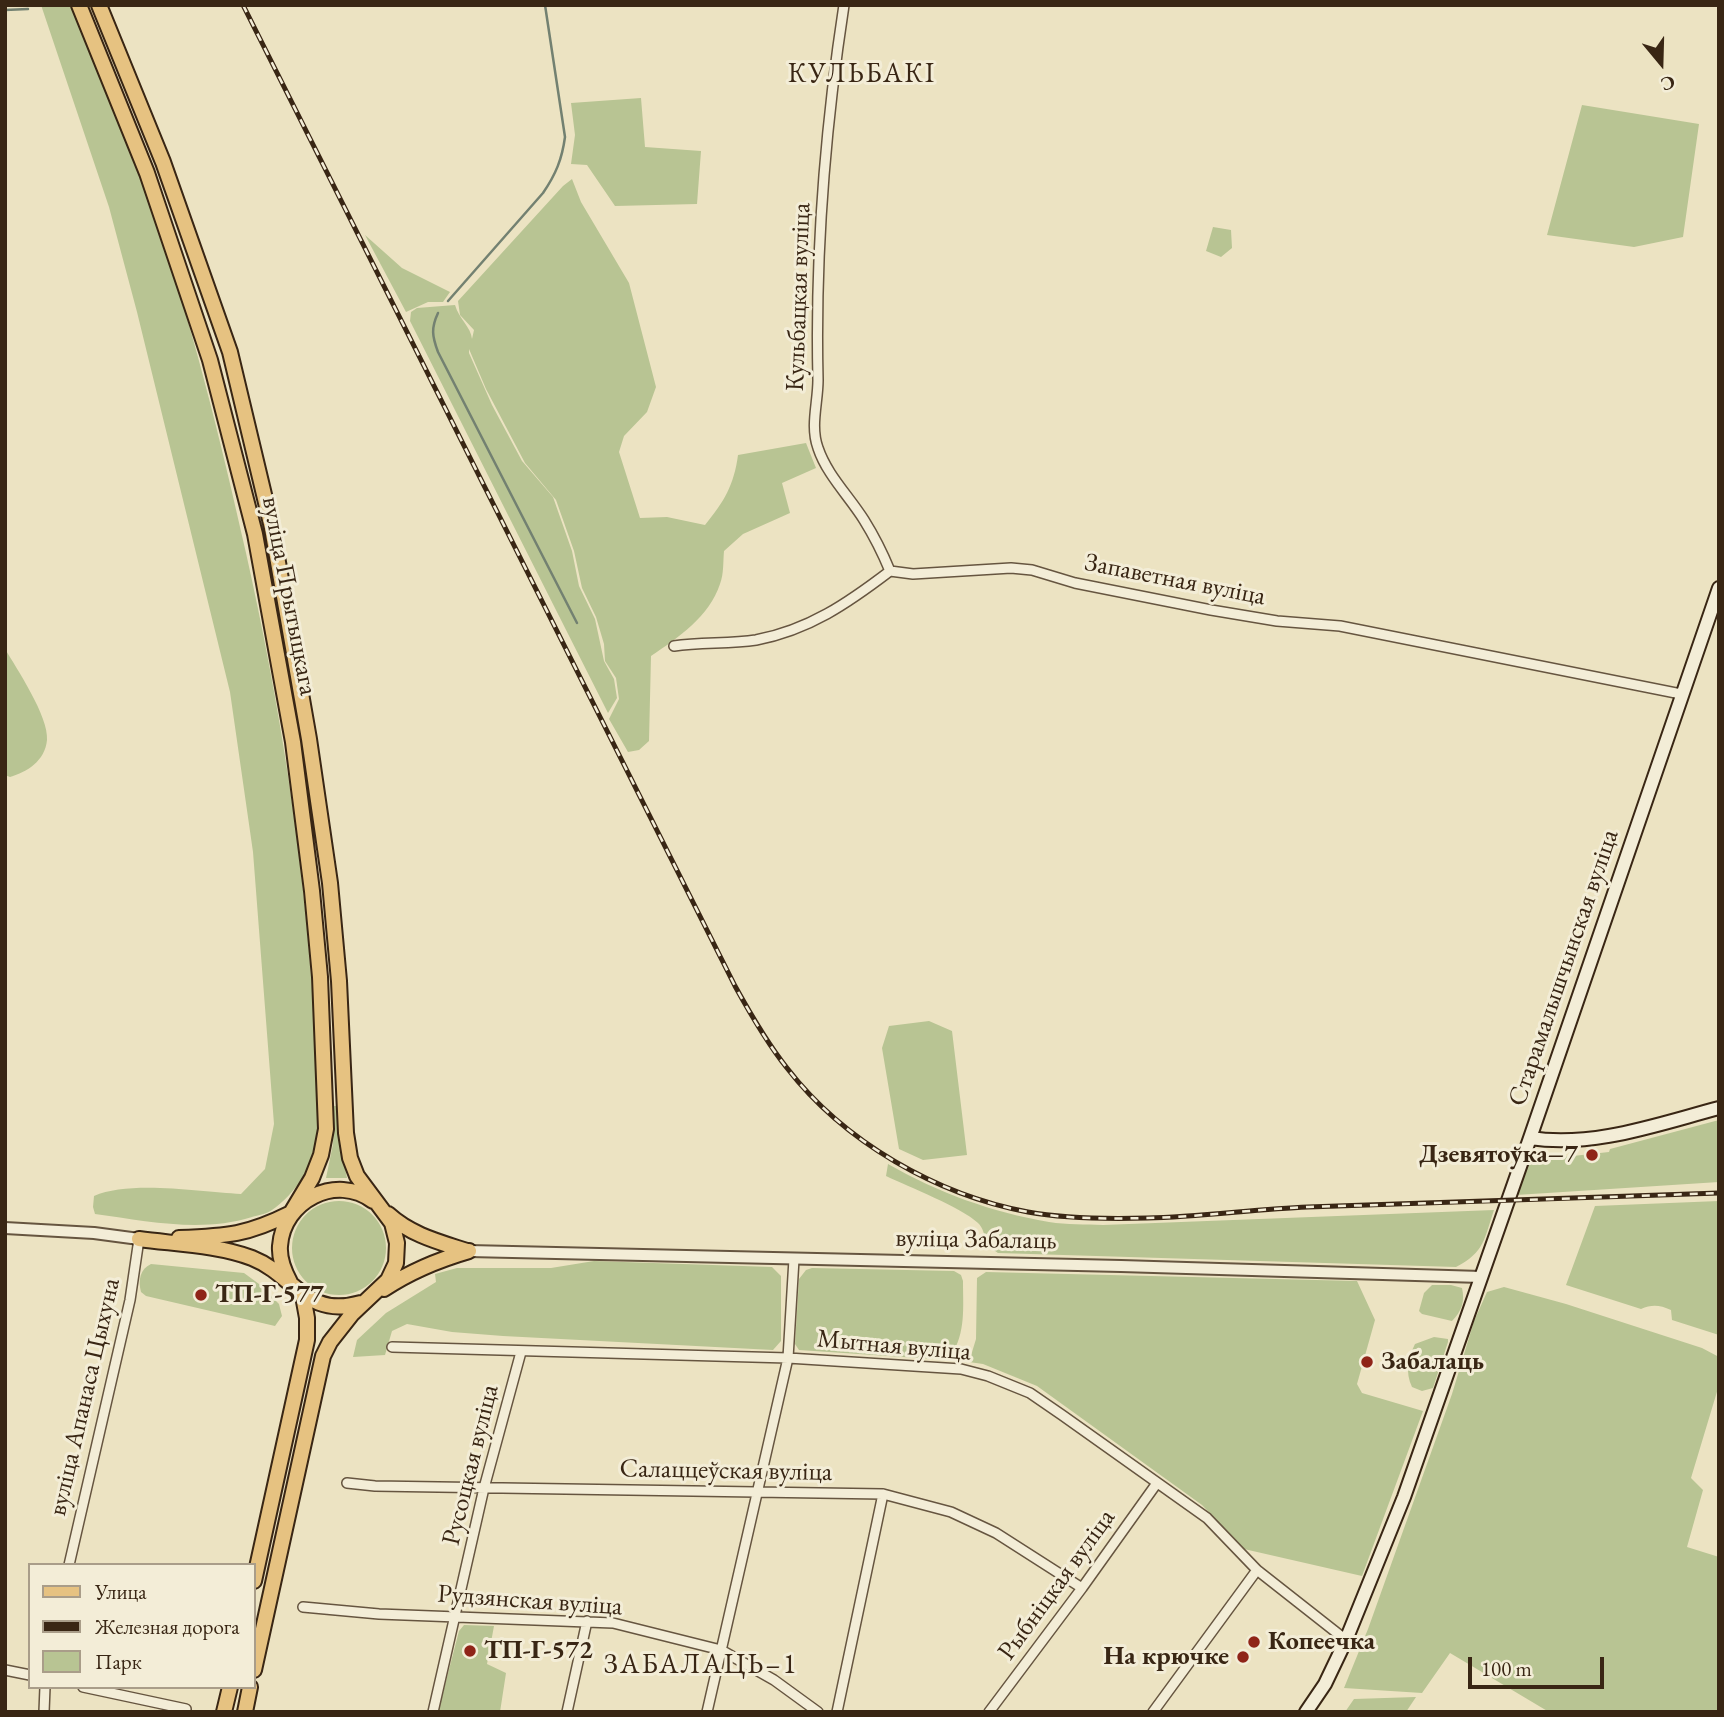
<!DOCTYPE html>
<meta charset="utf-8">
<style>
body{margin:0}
#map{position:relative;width:1724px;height:1717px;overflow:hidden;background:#ece3c2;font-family:"EB Garamond",serif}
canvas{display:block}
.frame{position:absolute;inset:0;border:7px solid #392614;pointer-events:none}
.legend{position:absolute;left:28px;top:1563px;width:228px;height:126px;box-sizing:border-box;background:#f3edd7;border:2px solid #a99d89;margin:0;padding:9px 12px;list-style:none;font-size:21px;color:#392614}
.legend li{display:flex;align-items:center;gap:14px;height:35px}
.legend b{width:35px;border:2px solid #a99d89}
.north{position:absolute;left:1626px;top:28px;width:70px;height:70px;-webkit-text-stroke:5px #f3edd7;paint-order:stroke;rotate:161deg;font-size:19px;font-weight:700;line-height:28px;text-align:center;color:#392614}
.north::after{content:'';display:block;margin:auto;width:24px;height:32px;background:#392614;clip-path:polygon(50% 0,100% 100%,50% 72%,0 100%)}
.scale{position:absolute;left:1468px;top:1657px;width:136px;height:32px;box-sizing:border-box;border:4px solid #392614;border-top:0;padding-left:9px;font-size:21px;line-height:24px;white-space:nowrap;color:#392614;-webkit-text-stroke:5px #f3edd7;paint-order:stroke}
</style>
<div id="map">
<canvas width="1724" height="1717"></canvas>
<div class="frame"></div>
<ul class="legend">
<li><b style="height:9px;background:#e6c281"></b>Улица</li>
<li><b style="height:9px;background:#392614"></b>Железная дорога</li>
<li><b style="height:19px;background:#b8c493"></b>Парк</li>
</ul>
<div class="north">С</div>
<div class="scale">100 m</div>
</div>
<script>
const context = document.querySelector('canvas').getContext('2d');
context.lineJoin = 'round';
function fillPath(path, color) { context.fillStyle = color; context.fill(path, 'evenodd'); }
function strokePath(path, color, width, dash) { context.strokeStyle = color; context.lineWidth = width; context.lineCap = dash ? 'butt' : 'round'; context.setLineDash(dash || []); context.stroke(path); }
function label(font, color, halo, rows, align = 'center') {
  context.font = font + ' "EB Garamond",serif'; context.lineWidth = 6; context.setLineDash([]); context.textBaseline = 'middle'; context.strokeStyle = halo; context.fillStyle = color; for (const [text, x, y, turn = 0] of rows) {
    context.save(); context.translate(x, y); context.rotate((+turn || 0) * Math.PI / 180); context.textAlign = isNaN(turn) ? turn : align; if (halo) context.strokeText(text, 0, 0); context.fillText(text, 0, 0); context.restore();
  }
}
fillPath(new Path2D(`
 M41 5H70C99 71 127 138 151 206 191 319 220 437 246 553 279 701 303 850 313 1002 317 1054 331 1134 302 1179 295 1189 283 1203 272 1210 267 1214 258 1215 252 1217 201 1233 147 1221 95 1214L93 1207 94 1196C130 1180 201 1192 241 1194L265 1169 274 1124 253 852 230 692 137 312 109 207Z
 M641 98 645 147 701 151 697 204 615 206 587 165 571 164 575 135 571 103Z
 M1582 105 1699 124 1683 237 1634 247 1547 235Z
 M572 179 581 202 629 283 656 387 647 412 624 436 619 452 640 518 667 517 705 525C724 502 734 485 738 455L806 443 816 468 782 483 790 513 743 534 724 551C723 561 724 574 720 584 709 617 679 637 651 656L649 741 639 750 628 752 609 719 619 699 616 678 605 661 604 644 596 617 582 588 574 551 556 500 525 463 486 389 469 349V353L492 405 522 461 553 497 572 551 579 586 595 619 604 661 614 679 617 698 608 713 410 321 411 312 417 308 455 305C459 319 471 327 472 339L474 330 460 315 458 301 563 186Z
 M1213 227 1231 230 1232 248 1221 257 1206 251Z
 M365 235 402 268 450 292 443 302H428L406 312Z
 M5 649C17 669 49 717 47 740 45 761 27 772 10 777L5 775Z
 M929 1021 952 1031 967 1155 923 1160 899 1149 882 1048 889 1026Z
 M334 1106H337L340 1143 347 1178H326L333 1144Z
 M1719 1120V1182L1516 1195 1528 1161 1609 1152 1610 1149Z
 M888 1164C939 1193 991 1212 1049 1222 1067 1225 1085 1224 1103 1225L1494 1210C1484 1239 1485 1252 1456 1267L998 1253C980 1241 988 1233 978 1223 961 1207 909 1187 886 1176Z
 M292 1248a47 47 0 1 1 94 0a47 47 0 1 1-94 0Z
 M1719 1201V1335L1672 1320 1671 1310C1660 1305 1652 1304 1641 1309L1566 1285 1595 1206Z
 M594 1261 772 1267 781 1276V1341L773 1350 503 1336 452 1332 407 1324 392 1331 385 1355 353 1357 357 1340 386 1313 436 1282 435 1274 457 1268H551Z
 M151 1264 244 1273 259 1284 279 1304 282 1316 275 1326 146 1296 141 1292C138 1280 140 1269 151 1264Z
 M812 1268 954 1271 961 1275 963 1281C963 1308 966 1332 951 1356L933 1359 799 1350 795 1344 799 1279 806 1270Z
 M986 1272 1357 1281 1375 1320 1357 1384 1362 1393 1423 1411 1362 1576 1244 1549 1202 1505 1037 1386 983 1364 969 1362 976 1339 977 1278Z
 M1432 1285H1451L1462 1288C1465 1301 1462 1311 1452 1321L1422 1314 1419 1311 1424 1293Z
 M1504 1287 1566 1304 1702 1348 1719 1357V1385L1691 1478 1703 1490 1687 1547 1719 1557V1712H1549L1450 1653 1422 1693 1344 1688 1368 1629 1452 1394 1474 1321 1487 1292Z
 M1434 1337 1448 1339V1342L1433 1388 1422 1391 1412 1387C1405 1372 1408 1358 1415 1344Z
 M464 1625 494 1626 487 1664 506 1673 500 1712H438L459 1631Z
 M1416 1697 1406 1712H1345L1354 1699Z`), '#b8c493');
strokePath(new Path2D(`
 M5 10 28 9
 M448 301 543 193C556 174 562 159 565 137L545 5
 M438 313C431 328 432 336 438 352L577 623`), '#738171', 2.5);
const minor = new Path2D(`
 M844 5C825 129 815 255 818 380 818 403 810 426 818 448 827 475 849 496 864 520 874 536 883 554 890 571
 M674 646C701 642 729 644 756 640 809 630 848 603 890 571L913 574 1011 568 1032 570 1075 583 1211 610 1277 621 1340 626 1681 694
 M392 1347 788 1358 961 1369 988 1376 1030 1393 1062 1415 1207 1518 1257 1570 1346 1640
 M347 1483 375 1486 883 1494 951 1512 996 1533 1082 1588
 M69 1565 130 1300 139 1239
 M303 1607 379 1614 613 1623 721 1650 774 1680 818 1712
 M5 1670 30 1675
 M83 1687 186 1709
 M44 1712 45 1687
 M433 1712 484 1488 521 1352
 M567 1712 587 1621
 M707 1712 788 1358 794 1259
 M837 1712 883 1494
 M989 1712 1082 1588 1157 1483
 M1153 1712 1257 1570`);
const tertiary = new Path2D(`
 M5 1228 94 1233 139 1239
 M469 1251 1121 1266 1481 1277`);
const secondary = new Path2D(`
 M1530 1138C1593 1148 1658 1124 1719 1108
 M1306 1712 1325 1684 1346 1640 1404 1497 1530 1138 1719 588`);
const primary = new Path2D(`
 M79 5 147 173 210 360 255 534 293 742 312 891 320 977 326 1129 321 1155 312 1178 291 1213
 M99 5 163 162 230 352 272 528 309 739 330 883 339 981 346 1133 350 1158 357 1176 392 1223 397 1243 396 1263 388 1280 352 1314 330 1342 323 1356 254 1670
 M388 1214C411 1235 439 1242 467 1251
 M179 1238C228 1236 247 1235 291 1213
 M139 1239C176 1244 217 1245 252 1258 295 1275 305 1319 361 1303
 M290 1282C284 1271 279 1259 280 1246 283 1201 336 1173 373 1201
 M384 1289C411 1271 438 1260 469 1251
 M254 1581 307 1340V1318L303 1296
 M224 1712 230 1687
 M245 1712 250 1687`);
strokePath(minor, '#665540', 12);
strokePath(tertiary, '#665540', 14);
strokePath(secondary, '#392614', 16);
strokePath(primary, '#392614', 18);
strokePath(minor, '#f3edd7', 9);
strokePath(tertiary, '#f3edd7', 10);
strokePath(secondary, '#f3edd7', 12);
strokePath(primary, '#e6c281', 14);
const rail = new Path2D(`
 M243 5 735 986C751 1015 767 1043 787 1068 844 1142 937 1195 1028 1212 1066 1219 1108 1219 1147 1218 1201 1217 1255 1209 1308 1207 1445 1203 1582 1198 1719 1193`);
strokePath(rail, '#392614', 5);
strokePath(rail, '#f3edd7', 2.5, [8]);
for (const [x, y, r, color] of [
 [1592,1155,7,"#8f2418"],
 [201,1295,7,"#8f2418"],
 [1367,1362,7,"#8f2418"],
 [1254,1642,7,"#8f2418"],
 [470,1651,7,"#8f2418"],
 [1243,1657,7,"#8f2418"]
]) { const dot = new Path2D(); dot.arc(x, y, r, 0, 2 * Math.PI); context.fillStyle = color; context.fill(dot); strokePath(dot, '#f3edd7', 2.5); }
label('26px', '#392614', '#f3edd7', [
 ["Кульбацкая вуліца",799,297,-88],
 ["Запаветная вуліца",1175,580,11],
 ["вуліца Прытыцкага",289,596,79],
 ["Старамалышчынская вуліца",1564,968,-71],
 ["вуліца Забалаць",976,1240,1],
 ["Мытная вуліца",894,1346,5],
 ["вуліца Апанаса Цыхуна",85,1397,-77],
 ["Русоцкая вуліца",471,1465,-76],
 ["Салаццеўская вуліца",726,1471,1],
 ["Рыбніцкая вуліца",1057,1585,-54],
 ["Рудзянская вуліца",530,1601,4]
]);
label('bold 26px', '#392614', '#f3edd7', [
 ["Дзевятоўка–7",1578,1155,"right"],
 ["ТП-Г-577",215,1295],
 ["Забалаць",1381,1362],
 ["Копеечка",1268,1642],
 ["ТП-Г-572",484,1651],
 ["На крючке",1229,1657,"right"]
], 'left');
context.letterSpacing = '2px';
label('28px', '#392614', '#f3edd7', [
 ["КУЛЬБАКІ",862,74],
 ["ЗАБАЛАЦЬ–1",701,1665]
]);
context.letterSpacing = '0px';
</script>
